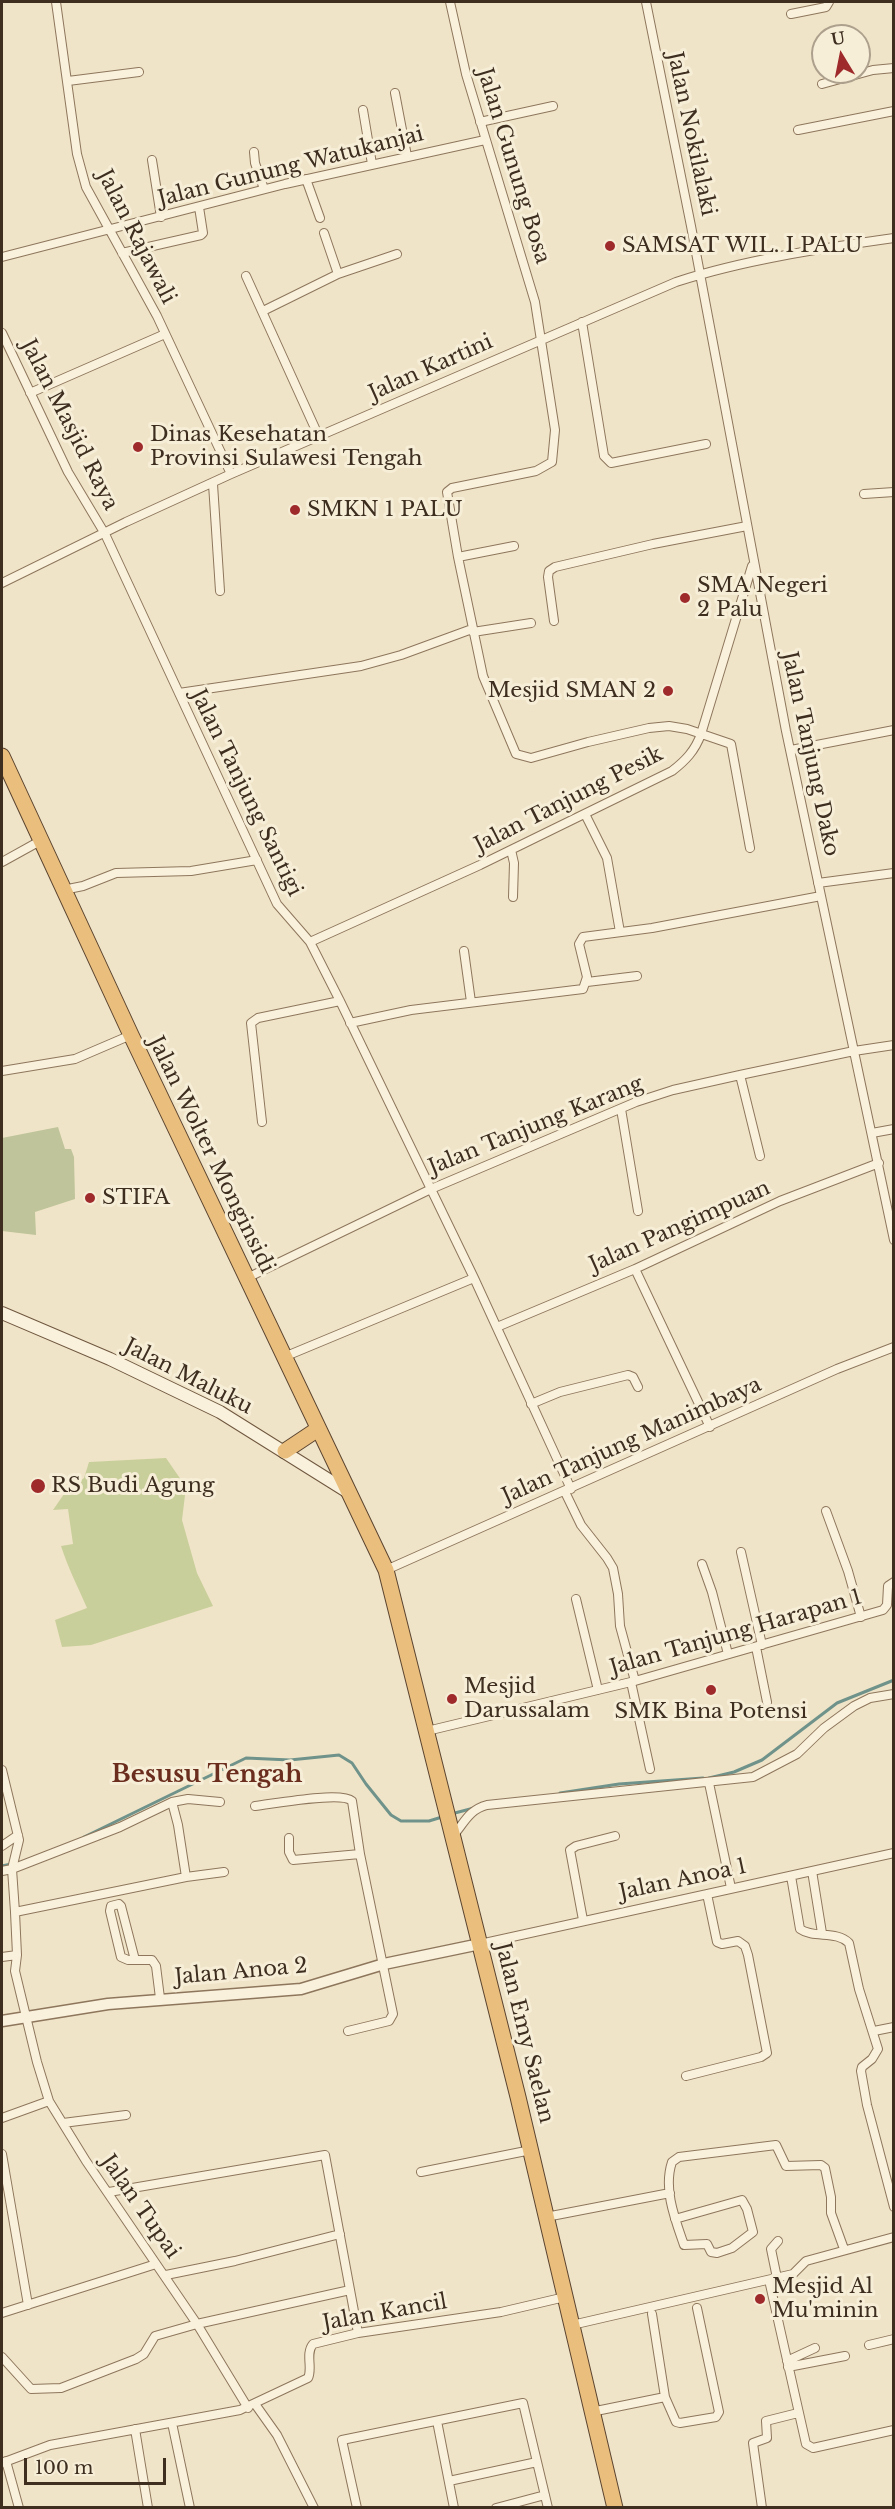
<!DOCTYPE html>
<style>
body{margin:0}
#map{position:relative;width:895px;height:2509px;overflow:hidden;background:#f0e4c8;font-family:"Libre Baskerville",serif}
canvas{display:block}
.frame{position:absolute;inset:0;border:3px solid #3d2e20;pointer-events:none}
.north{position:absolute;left:811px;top:24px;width:60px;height:60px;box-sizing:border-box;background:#f7eed8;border:2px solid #ada18e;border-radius:50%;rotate:350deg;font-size:16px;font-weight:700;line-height:24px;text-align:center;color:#3d2e20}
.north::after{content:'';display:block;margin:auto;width:21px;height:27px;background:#9e2a2b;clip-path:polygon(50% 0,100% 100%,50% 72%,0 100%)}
.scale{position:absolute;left:24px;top:2458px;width:142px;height:27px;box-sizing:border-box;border:3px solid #3d2e20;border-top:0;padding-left:8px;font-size:18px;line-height:21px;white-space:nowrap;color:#3d2e20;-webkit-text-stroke:4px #f7eed8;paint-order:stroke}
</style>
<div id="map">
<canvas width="895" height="2509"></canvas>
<div class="frame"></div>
<div class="north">U</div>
<div class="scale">100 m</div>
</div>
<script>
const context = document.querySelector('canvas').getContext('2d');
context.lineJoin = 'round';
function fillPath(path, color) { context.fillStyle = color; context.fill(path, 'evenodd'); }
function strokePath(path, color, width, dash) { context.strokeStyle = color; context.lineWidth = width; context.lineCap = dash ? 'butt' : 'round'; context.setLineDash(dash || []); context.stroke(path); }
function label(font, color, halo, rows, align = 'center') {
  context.font = font + ' "Libre Baskerville",serif'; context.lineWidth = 6; context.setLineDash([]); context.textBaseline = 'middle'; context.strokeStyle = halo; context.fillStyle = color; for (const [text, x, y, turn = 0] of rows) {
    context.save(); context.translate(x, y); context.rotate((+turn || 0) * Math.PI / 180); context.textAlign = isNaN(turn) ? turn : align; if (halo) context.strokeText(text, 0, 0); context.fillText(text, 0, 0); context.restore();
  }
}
fillPath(new Path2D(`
 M166 1458 186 1487 182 1520 197 1573 213 1606 91 1645 62 1647 55 1620 87 1608C78 1587 68 1568 61 1546L73 1544 68 1509 53 1510 64 1494 84 1478 89 1462Z`), '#c9cf9b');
fillPath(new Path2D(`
 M58 1127 65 1149H71L74 1157 75 1199 35 1212 36 1235 2 1231V1138Z`), '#bfc49a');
strokePath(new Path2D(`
 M709 1778 734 1772 762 1760 837 1703 894 1680
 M560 1793 619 1784 703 1778
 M451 1814 474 1808
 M84 1837 246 1758 290 1760 339 1755 352 1763 366 1784 391 1815 401 1821H429L442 1817
 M2 1866 11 1864`), '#6f938a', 3);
const minor = new Path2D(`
 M56 2 77 154 86 187 157 316 231 474
 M450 2 466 74 535 302 555 430 552 462 536 471 452 488 447 492 458 557 483 676 516 754 531 758 588 742 649 728 669 726 687 729 731 744 750 848
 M646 2 691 226 786 731 894 1240
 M791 14 826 7 829 2
 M68 81 139 72
 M822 84 873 70 894 68
 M395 93 407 156
 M363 110 372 164
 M480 122 553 106
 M798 130 894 111
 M254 152 255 163 264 189
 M152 160 161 217
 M306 179 320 218
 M324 233 338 274
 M122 253 201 235 203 233 199 207
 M2 257 285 184 485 140
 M246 276 319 437
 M263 311 338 274 397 254
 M582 322 604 456 611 463 706 444
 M2 333 68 472 105 534 277 904 310 942 340 1001 474 1278 571 1489
 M30 393 165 334
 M213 484 220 591
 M864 494 894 492
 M458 557 514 546
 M2 583 126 522 231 474 676 282C743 260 823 248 894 238
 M554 621 548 577 549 571 555 567 653 544 747 526
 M473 632 531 623
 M179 693 361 666 401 655 472 629
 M791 750 894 730
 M585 814 607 858 620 932
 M511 850 514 863 513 897
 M2 862 40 841
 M818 883 894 873
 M63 890 83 886 116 873 191 871 257 860
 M310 942 480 865 672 771C685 761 695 751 701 734L752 566
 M464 951 471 1002
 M587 982 637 976
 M350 1023 411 1010 583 989 587 977 579 944 583 937 652 928 821 896
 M2 1071 75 1059 131 1035
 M740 1075 760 1156
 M621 1109 638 1211
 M262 1122 251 1023 258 1018 340 1001
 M872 1133 894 1129
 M635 1269 710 1427
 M247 1278 431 1189 636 1102 673 1090 740 1075 854 1051 894 1045
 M497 1327 635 1269 780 1201 879 1163
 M284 1357 474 1278
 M531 1404 560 1392 628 1375 633 1377 638 1387
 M565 1492 581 1525 607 1558 613 1568 618 1594 620 1626 635 1681
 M826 1511 848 1571 861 1617
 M741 1552 762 1645
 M702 1564 712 1592 728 1654
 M386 1570 837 1369 894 1347
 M576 1599 598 1690
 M756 1647 767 1702
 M631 1682 650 1769
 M427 1731 635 1681 883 1610 887 1605 888 1586 894 1582
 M2 1770 19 1840 12 1869 15 1912
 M709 1783 731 1888
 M172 1802 178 1825 186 1877
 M255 1806C273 1804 341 1791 352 1801L360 1854 393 2014 389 2021 348 2031
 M452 1837C464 1824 468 1810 487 1805L753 1777 797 1754 824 1728 854 1706 870 1698 894 1694
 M289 1838V1852L293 1860 360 1854
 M2 1846 18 1835
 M2 1871 12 1869 120 1827 172 1802 188 1799 220 1802
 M812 1871 822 1933
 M224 1872 186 1877 15 1912 17 1955 15 1971 37 2062 49 2101 86 2161 197 2324 248 2408
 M791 1876 800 1929C814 1939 836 1930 849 1943L859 1989 878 2049 872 2059 862 2067 861 2071 867 2105 894 2207
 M583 1920 570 1850 576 1846 615 1836
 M480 1944 894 1853
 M2 1957 17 1955
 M135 1960 121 1906 119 1904 111 1906 110 1911 121 1957 128 1960H152L156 1966 160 1998
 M874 2031 894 2027
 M686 2076 761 2057 767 2053 748 1955 745 1946 738 1941 722 1944 717 1942 707 1894
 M2 2118 49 2101
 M63 2123 126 2115
 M2 2154 28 2305
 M421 2172 531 2150
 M109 2192 325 2155 358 2333
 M546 2217 670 2193
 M675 2219 742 2200 747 2209 753 2232 732 2248 717 2253 711 2252 707 2244 684 2245C675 2219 663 2189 672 2162L679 2157 776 2145 786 2166 821 2165 825 2168 831 2197V2213L844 2249
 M166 2275 235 2261 340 2234
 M777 2278 771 2249 778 2241
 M769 2280 806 2444 813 2448 894 2430
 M2 2313 156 2264
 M652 2314 665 2397 676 2422 680 2423 716 2417 719 2412 697 2308
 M572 2325 793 2274 806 2261 894 2237
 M869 2345 894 2339
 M2 2357 31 2389 61 2388 136 2359 144 2354 155 2336 197 2324 350 2290
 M787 2361 815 2348
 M788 2367 845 2356
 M255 2404 277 2435 314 2508
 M591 2412 665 2397
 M437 2421 454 2508
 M172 2423 190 2508
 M135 2429 148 2508
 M6 2461 19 2508
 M2 2463 50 2445 240 2410 308 2378C313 2368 305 2354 313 2344L358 2333 501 2312 565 2297
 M449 2481 537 2462
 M357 2508 342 2440 523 2403 548 2508
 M496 2508 545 2495
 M762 2508 753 2443 767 2438 766 2421 798 2413`);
const tertiary = new Path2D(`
 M2 2021 108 2004 301 1989 384 1964 480 1944`);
const secondary = new Path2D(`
 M2 1313 110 1359 220 1412 348 1492`);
const trunk = new Path2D(`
 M2 756 131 1035 386 1570 518 2097 615 2508
 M285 1451 318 1429`);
strokePath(minor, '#8d765c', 10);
strokePath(tertiary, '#8d765c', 13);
strokePath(secondary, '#6f573f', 14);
strokePath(trunk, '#5b4430', 17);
strokePath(minor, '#faf1dc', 8);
strokePath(tertiary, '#faf1dc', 10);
strokePath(secondary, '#faf1dc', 12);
strokePath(trunk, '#eabe7c', 15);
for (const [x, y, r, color] of [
 [610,246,6,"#9e2a2b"],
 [138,447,6,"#9e2a2b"],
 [295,510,6,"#9e2a2b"],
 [685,598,6,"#9e2a2b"],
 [668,691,6,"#9e2a2b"],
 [90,1198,6,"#9e2a2b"],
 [38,1486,8,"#9e2a2b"],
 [711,1690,6,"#9e2a2b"],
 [452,1699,6,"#9e2a2b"],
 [760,2299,6,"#9e2a2b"]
]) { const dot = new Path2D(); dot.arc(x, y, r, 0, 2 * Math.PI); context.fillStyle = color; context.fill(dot); strokePath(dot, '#f7eed8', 2); }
label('21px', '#3d2e20', '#f7eed8', [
 ["Jalan Nokilalaki",691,134,78],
 ["Jalan Gunung Bosa",513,166,73],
 ["Jalan Gunung Watukanjai",291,167,-14],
 ["Jalan Rajawali",136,237,63],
 ["Jalan Kartini",431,368,-24],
 ["Jalan Masjid Raya",69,425,63],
 ["Jalan Tanjung Dako",810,754,78],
 ["Jalan Tanjung Santigi",246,793,64],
 ["Jalan Tanjung Pesik",569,800,-27],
 ["Jalan Tanjung Karang",536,1126,-22],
 ["Jalan Wolter Monginsidi",211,1155,64],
 ["Jalan Pangimpuan",680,1227,-24],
 ["Jalan Maluku",188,1377,27],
 ["Jalan Tanjung Manimbaya",632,1441,-24],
 ["Jalan Tanjung Harapan 1",736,1633,-16],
 ["Jalan Anoa 1",683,1880,-12],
 ["Jalan Anoa 2",241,1972,-5],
 ["Jalan Emy Saelan",524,2033,76],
 ["Jalan Tupai",140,2207,55],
 ["Jalan Kancil",385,2313,-10]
]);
label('21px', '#3d2e20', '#f7eed8', [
 ["SAMSAT WIL. I PALU",622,246],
 ["Dinas Kesehatan",150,435],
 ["Provinsi Sulawesi Tengah",150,459],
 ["SMKN 1 PALU",307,510],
 ["SMA Negeri",697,586],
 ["2 Palu",697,610],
 ["Mesjid SMAN 2",656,691,"right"],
 ["STIFA",102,1198],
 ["RS Budi Agung",51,1486],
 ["Mesjid",464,1687],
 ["Darussalam",464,1711],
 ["SMK Bina Potensi",711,1712,"center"],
 ["Mesjid Al",772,2287],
 ["Mu'minin",772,2311]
], 'left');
label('bold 24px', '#6b2e1e', '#f7eed8', [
 ["Besusu Tengah",207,1775]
]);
</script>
